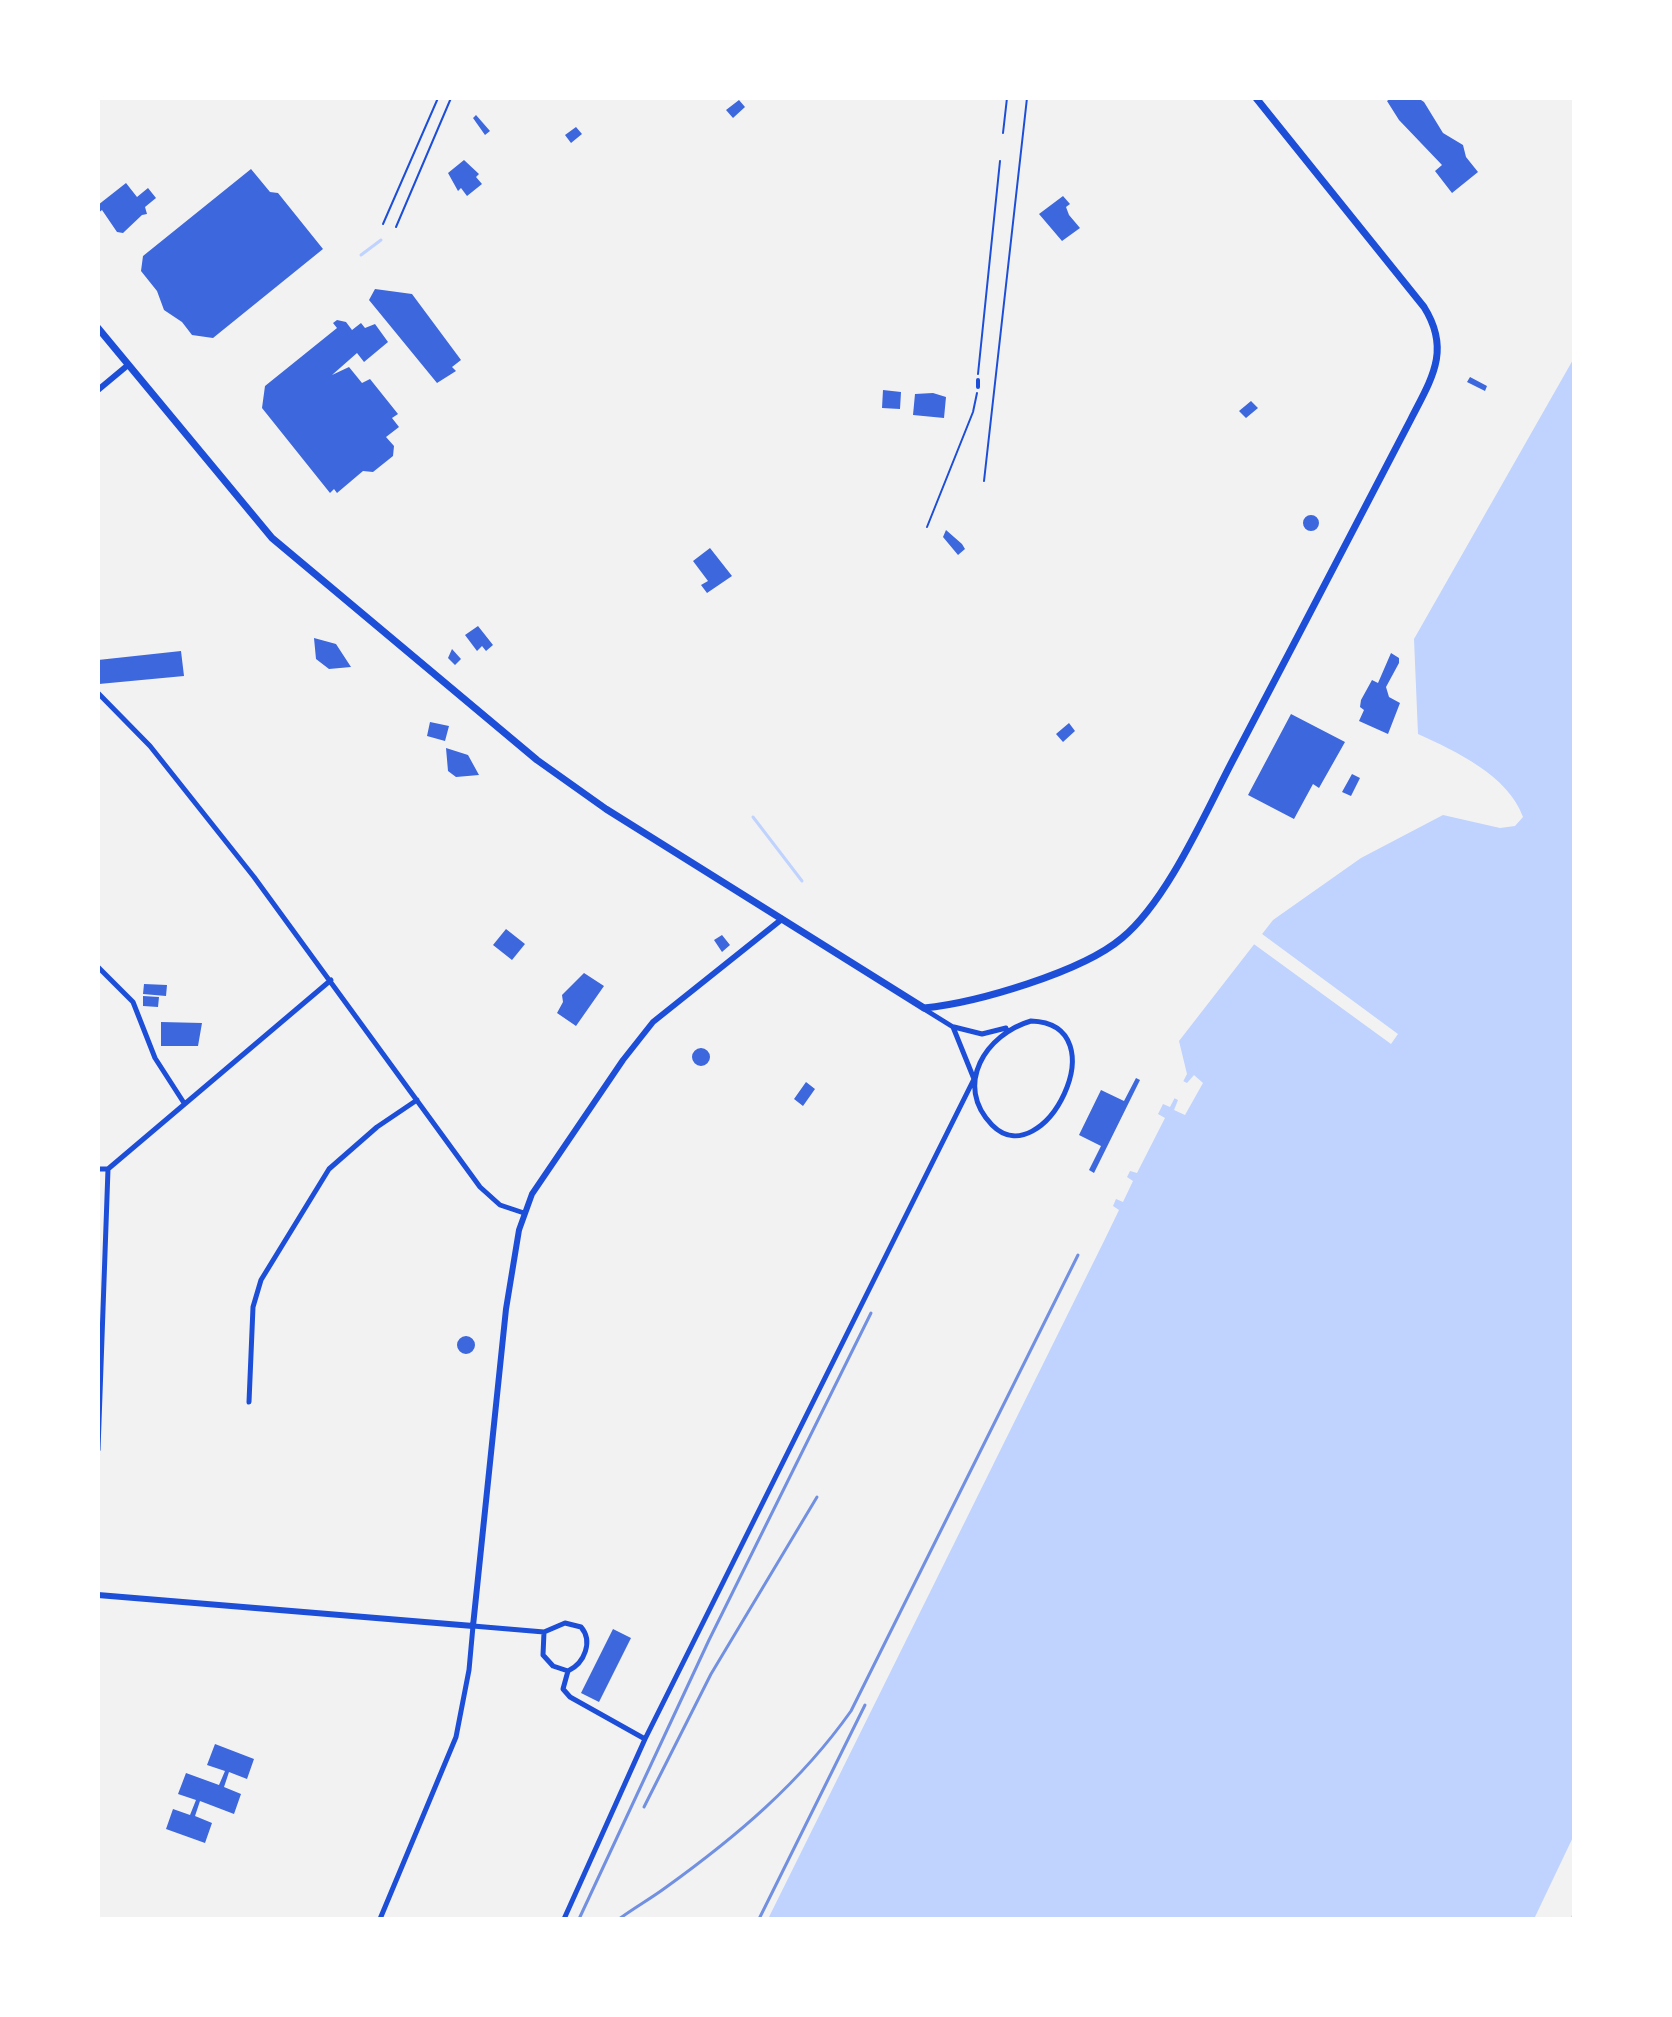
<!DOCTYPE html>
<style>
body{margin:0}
#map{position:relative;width:1672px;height:2017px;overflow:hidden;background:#f2f2f2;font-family:"Fira Sans",sans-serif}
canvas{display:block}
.frame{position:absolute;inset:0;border:100px solid #fff;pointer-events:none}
</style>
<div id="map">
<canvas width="1672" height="2017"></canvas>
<div class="frame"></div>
</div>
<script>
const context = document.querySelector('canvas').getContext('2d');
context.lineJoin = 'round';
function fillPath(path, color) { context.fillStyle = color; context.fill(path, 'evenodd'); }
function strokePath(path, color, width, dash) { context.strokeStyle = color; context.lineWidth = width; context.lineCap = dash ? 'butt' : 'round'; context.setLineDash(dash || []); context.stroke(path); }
fillPath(new Path2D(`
 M1574 358V1919H768L1105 1239 1119 1210 1113 1206 1116 1199 1123 1202 1133 1181 1127 1177 1130 1171 1137 1173 1165 1118 1158 1114 1163 1104 1170 1107 1187 1074 1179 1041 1273 920 1361 858 1443 815 1500 828 1515 826 1523 817C1508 775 1455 751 1418 734L1414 639Z`), '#bfd3fe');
fillPath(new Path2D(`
 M1258 931 1398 1034 1391 1044 1251 942Z
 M1194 1075 1203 1083 1185 1115 1174 1110 1178 1100 1174 1098 1183 1081 1187 1083Z
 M1574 1835V1911L1570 1919H1534Z`), '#f2f2f2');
strokePath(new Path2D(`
 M361 255 381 240
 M753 817 802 881`), '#bfd3fe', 3);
fillPath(new Path2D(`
 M1391 98H1418L1424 102 1443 133 1463 145 1466 157 1478 172 1452 193 1435 171 1442 165 1399 120 1387 101Z
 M739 100 745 107 733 118 726 110Z
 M476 115 490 131 485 135 473 118Z
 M576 127 582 134 571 143 565 135Z
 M464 160 479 174 476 177 482 184 467 196 461 188 458 191 448 173Z
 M251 169 270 192 278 193 323 249 213 338 192 335 182 322 164 310 157 291 141 271 143 256Z
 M126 183 137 197 148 188 156 198 145 207 147 214 142 215 123 233 117 232 102 210 98 213V205Z
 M1063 196 1070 204 1066 207 1069 215 1080 228 1062 241 1039 214Z
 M375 289 412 294 461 360 452 367 456 371 437 383 369 300Z
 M337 320 346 322 352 330 361 323 365 328 375 324 388 342 364 362 357 353 332 375 349 367 362 383 370 379 398 414 392 418 399 427 386 437 394 446 393 456 373 472 363 471 337 493 334 489 330 493 262 408 265 386 337 328 333 323Z
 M1470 377 1487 386 1485 391 1467 382Z
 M883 390 901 392 900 409 882 408Z
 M933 393 946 397 944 418 913 415 915 394Z
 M1251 401 1258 408 1246 418 1239 411Z
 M1303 523a8 8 0 1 1 16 0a8 8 0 1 1-16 0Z
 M946 530 962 544 965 549 958 555 943 537Z
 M710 548 732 576 707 593 701 585 708 581 693 561Z
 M478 626 493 645 486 651 482 646 477 651 465 635Z
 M314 638 336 644 351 667 329 669 316 659Z
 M452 649 461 659 455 665 448 658Z
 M181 651 184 676 99 684 98 660Z
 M1391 653 1399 658V663L1386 687 1389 697 1400 703 1388 734 1359 721 1364 710 1360 707 1361 700 1372 680 1378 683Z
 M1291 714 1345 742 1319 788 1313 784 1294 819 1248 795Z
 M430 722 449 726 445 741 427 736Z
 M1069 723 1075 731 1063 742 1056 734Z
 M446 748 468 755 479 775 456 777 448 771Z
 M1352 774 1360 778 1351 796 1342 792Z
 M506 929 525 944 512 960 493 945Z
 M722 935 730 945 722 952 714 940Z
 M584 973 604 986 576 1026 557 1013 563 1002 562 995Z
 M144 984 167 985 166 996 143 994Z
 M143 996 159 997 158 1007 143 1006Z
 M161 1022 202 1023 198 1046H161Z
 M692 1057a9 9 0 1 1 18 0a9 9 0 1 1-18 0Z
 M1136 1078 1140 1080 1094 1173 1089 1170 1101 1146 1079 1135 1101 1090 1124 1101Z
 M806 1082 815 1089 803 1106 794 1099Z
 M457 1345a9 9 0 1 1 18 0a9 9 0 1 1-18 0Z
 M613 1629 631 1638 599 1702 581 1693Z
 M215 1744 254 1759 247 1779 229 1772 224 1787 241 1794 234 1814 200 1801 195 1816 212 1823 205 1843 166 1829 173 1809 190 1815 196 1800 178 1794 186 1773 219 1785 225 1771 207 1765Z`), '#3d67dc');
strokePath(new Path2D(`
 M1003 133 1007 98
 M383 224 438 98
 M396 227 451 98
 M978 374 1000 161
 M984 481 1027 98
 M927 527 973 412 977 393`), '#1d4ed8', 2);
strokePath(new Path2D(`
 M978 380V387`), '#1d4ed8', 4);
strokePath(new Path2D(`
 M98 693 150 746 254 877 480 1187 500 1205 524 1213
 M98 967 133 1002 155 1058 184 1103
 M924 1009 953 1027 974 1079
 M1031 1021C1121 1024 1043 1177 992 1125 953 1085 986 1034 1031 1021Z
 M954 1027 982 1034 1006 1028
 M98 1169H108
 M249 1402 253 1307 261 1280 329 1169 377 1127 417 1100
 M98 1450 108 1169 331 980
 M544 1632 543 1655 553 1666 568 1671
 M380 1919 456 1737 469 1670 473 1626 544 1632 565 1623 581 1627C593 1641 585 1663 568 1671L563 1689 570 1697 645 1739
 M564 1919 645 1739 974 1079`), '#1d4ed8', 5);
strokePath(new Path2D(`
 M98 390 128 365
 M98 1595 473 1626 506 1309 519 1230 532 1194 623 1060 653 1022 782 919`), '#1d4ed8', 6);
strokePath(new Path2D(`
 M98 328 272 538 537 760 606 809 924 1008C976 1003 1082 972 1122 938 1168 900 1206 811 1234 758 1293 645 1353 532 1411 419 1432 378 1451 350 1424 307L1256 98`), '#1d4ed8', 7);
strokePath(new Path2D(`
 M644 1807 711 1674 817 1497
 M579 1919 709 1640 871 1313
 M619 1919C634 1908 650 1899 665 1888 736 1837 800 1783 851 1711L1078 1255
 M759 1919 865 1705`), '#7290e2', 3);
</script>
